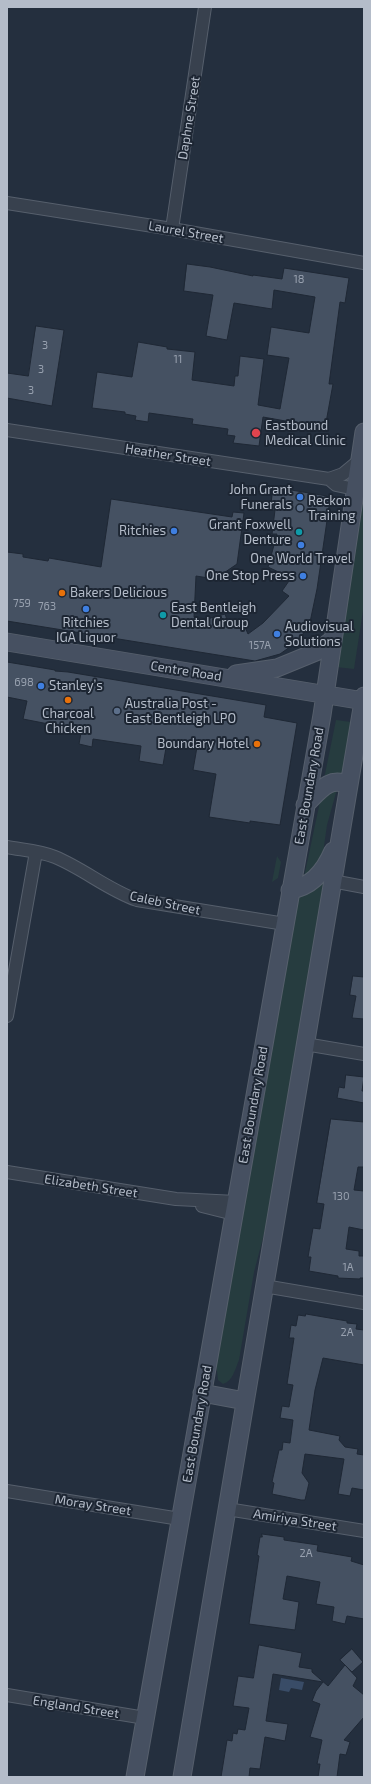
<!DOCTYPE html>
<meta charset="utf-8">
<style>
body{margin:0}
#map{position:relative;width:371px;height:1784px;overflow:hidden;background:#242f3e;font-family:"Exo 2",sans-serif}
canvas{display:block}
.frame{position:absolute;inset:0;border:8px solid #b4bcc9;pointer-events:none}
</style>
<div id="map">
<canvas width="371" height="1784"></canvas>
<div class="frame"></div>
</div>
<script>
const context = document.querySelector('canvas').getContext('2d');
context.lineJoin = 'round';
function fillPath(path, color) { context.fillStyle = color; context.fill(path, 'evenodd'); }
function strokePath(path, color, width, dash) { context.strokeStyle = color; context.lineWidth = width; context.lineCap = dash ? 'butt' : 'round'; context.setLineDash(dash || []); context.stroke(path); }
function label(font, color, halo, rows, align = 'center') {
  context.font = font + ' "Exo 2",sans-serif'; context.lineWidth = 4; context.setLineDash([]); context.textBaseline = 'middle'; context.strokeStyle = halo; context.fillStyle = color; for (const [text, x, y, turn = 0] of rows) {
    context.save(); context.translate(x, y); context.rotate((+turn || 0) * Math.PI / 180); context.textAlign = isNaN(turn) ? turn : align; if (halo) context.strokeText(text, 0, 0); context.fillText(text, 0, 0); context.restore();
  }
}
fillPath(new Path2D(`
 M364 494V604L354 669 336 667Z
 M336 720 351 722 343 773 341 776 324 779Z
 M337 789 327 825 323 853 316 866 304 877 321 797Z
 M277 856 281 862 278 878 272 882Z
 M324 881 269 1215 254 1272 239 1360C235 1369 233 1381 223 1384L218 1380 216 1363 298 897Z`), '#263c3f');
fillPath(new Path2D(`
 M281 1678 304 1682 302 1690 291 1688 289 1692 279 1690Z`), '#394c67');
const building = new Path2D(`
 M187 264 210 267 253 276V275L282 279 284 268 349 278 345 303 340 302 329 384H333L325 428 263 417 259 446 233 443 235 436 227 435 228 429 192 424 193 419 149 413 148 422 135 420 136 416 125 414V412L92 408 97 372 132 377 138 342 167 347V349L195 352 192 380 234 386 235 376H238L240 356 264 359 258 405 280 409 289 358 267 355 271 327 309 333 315 297 274 290 272 309 234 303 227 340 206 336 213 295 184 291Z
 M36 326 64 330 52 406 7 398V373L28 376Z
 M273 487 327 496 330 500 317 589 309 627H308L297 642 280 654 255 661 7 621V552L23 554V557L48 561 49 558 101 567 111 499 232 517 233 512 244 513 237 564 215 579 196 576 194 617 207 619 225 614 229 625 241 618 248 634 263 623 289 596 282 591 291 578 268 567 277 534H272L275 510H271Z
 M7 662 55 670V671L68 672 266 705 264 717 297 723 280 825 250 821V823L209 817 216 774 193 770 197 747 167 742 163 765 139 761 141 746 93 739 92 747 79 744 81 733 69 731V728L23 719 27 701 7 697Z
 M353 976 364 977V1019L352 1018 356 996 350 995Z
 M346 1075 364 1077 362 1091H364V1103L337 1098 339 1087 344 1088Z
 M331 1119 364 1122V1167H358L354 1190 364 1191V1230L349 1227 346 1249 359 1251V1256H364V1278H360V1279L338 1278V1276L309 1271 311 1257H308L313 1228 320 1229 324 1204 317 1203Z
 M306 1314 347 1321V1323L357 1324 356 1329 364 1330V1365L323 1358 315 1390 309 1430 340 1436 339 1440 345 1447 358 1449 357 1454 364 1455V1490L352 1488 350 1496 338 1494 344 1459 305 1454 302 1473 309 1483 305 1500H301L272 1494 274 1483 272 1482 279 1450H282L283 1442 290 1443 293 1420 280 1418 282 1406 289 1407 293 1385 287 1384 294 1338H289L291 1325 296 1326 298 1315 305 1316Z
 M262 1534 284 1537V1540L318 1545 317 1551 352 1557 351 1561 364 1565V1619L347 1616 345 1624 332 1621 334 1607 316 1604 320 1582 287 1576 283 1599 299 1602 295 1630 249 1624 259 1556 257 1555 260 1537H262Z
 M259 1645 302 1653 299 1667 312 1669V1672L328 1686 345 1665 357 1678 353 1686 364 1695V1717L344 1740 350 1742 346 1755 340 1754 337 1777H318L320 1764H317L322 1740 310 1737 320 1704 312 1701 316 1691 323 1682 273 1674 266 1721 288 1724 285 1741 265 1737 260 1769 250 1768 249 1777H221L227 1740 232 1741 233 1733 237 1734 238 1729 245 1730 249 1708 233 1706 238 1676 253 1678Z
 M352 1649 363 1662 352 1672 340 1660Z`);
fillPath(building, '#455162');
strokePath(building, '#1f2835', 1);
const street = new Path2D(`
 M7 203 172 229 364 263
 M172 229 205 7
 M7 430 329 479 343 474 360 460
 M329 479 336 485 355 489
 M7 847C23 850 40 851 55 857 84 869 108 890 137 900L285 924
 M332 881 364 887
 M7 1016 36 852
 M305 1044 364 1054
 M7 1172 176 1199 236 1202
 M202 1206 234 1214
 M264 1286 364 1303
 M7 1491 180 1519
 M227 1509 364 1531
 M7 1695 145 1718`);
const secondary = new Path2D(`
 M7 642 364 701
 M236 674 277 668 316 652 332 640
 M305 805C318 793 329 775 348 785
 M290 890C312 887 325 870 333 851
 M202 1393 245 1401
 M135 1777 322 715 364 432
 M182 1777 364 696`);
strokePath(street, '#565f6c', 14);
strokePath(secondary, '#565f6c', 19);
strokePath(street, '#38414e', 12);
strokePath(secondary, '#465061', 17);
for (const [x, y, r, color] of [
 [256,433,5,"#e0444e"],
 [300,497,4,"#3f7fe0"],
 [300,508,4,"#5c6f8a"],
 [174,531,4,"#3f7fe0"],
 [299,532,4,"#0f9aa8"],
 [301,545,4,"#3f7fe0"],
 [303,576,4,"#3f7fe0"],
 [62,593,4,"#e8710a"],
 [86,609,4,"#3f7fe0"],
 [163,615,4,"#0f9aa8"],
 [277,634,4,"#3f7fe0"],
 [41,686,4,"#3f7fe0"],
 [68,700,4,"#e8710a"],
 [117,711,4,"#5c6f8a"],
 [257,744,4,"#e8710a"]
]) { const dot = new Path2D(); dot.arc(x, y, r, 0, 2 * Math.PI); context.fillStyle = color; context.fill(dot); strokePath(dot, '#1d2633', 1.5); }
label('11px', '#98a1af', null, [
 ["18",299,279],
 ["3",45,345],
 ["11",178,359],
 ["3",41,369],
 ["3",31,390],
 ["759",22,603],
 ["763",47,606],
 ["157A",260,645],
 ["698",24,682],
 ["130",341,1196],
 ["1A",348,1267],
 ["2A",347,1332],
 ["2A",306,1553]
]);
label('13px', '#b4bcc9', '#1d2633', [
 ["Daphne Street",189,118,-81],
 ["Laurel Street",186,232,10],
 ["Heather Street",168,455,9],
 ["Centre Road",186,671,9],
 ["East Boundary Road",309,786,-80],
 ["Caleb Street",165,903,12],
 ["East Boundary Road",253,1105,-80],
 ["Elizabeth Street",91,1186,9],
 ["East Boundary Road",197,1424,-80],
 ["Moray Street",93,1505,9],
 ["Amiriya Street",295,1520,9],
 ["England Street",76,1707,9]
]);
label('13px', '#b4bcc9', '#1d2633', [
 ["Eastbound",265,426],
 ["Medical Clinic",265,441],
 ["John Grant",292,490,"right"],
 ["Funerals",292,505,"right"],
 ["Reckon",308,501],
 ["Training",308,516],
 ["Grant Foxwell",291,525,"right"],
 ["Denture",291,540,"right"],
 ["Ritchies",166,531,"right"],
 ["One World Travel",301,559,"center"],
 ["One Stop Press",295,576,"right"],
 ["Bakers Delicious",70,593],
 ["East Bentleigh",171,608],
 ["Dental Group",171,623],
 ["Ritchies",86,623,"center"],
 ["IGA Liquor",86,638,"center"],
 ["Audiovisual",285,627],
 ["Solutions",285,642],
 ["Stanley’s",49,686],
 ["Australia Post -",125,704],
 ["East Bentleigh LPO",125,719],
 ["Charcoal",68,714,"center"],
 ["Chicken",68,729,"center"],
 ["Boundary Hotel",249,744,"right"]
], 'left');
</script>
